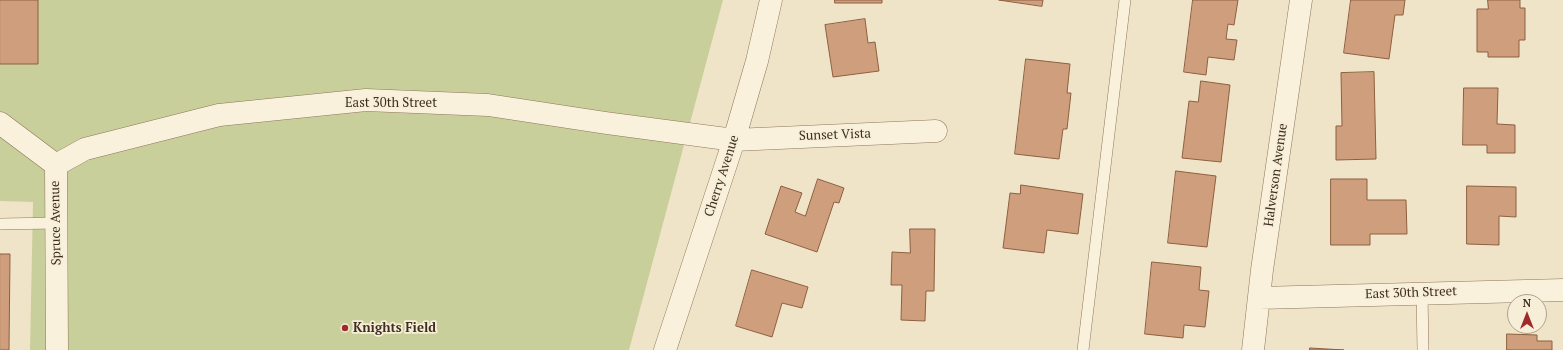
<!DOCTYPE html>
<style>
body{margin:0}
#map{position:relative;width:1563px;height:350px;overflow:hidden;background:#f0e4c8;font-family:"PT Serif",serif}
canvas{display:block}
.north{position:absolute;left:1507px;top:294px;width:40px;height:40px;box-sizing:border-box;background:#f7eed8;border:1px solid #ada18e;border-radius:50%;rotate:0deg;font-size:11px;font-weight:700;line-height:16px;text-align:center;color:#3d2e20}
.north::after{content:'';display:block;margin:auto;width:14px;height:18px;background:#9e2a2b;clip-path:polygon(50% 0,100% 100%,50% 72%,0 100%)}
</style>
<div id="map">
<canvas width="1563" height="350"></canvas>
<div class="north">N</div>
</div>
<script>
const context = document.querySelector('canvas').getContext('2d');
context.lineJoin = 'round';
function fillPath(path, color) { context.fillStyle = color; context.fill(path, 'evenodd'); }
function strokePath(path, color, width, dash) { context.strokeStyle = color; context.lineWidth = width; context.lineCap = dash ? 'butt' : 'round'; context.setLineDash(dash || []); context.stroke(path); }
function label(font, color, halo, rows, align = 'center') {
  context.font = font + ' "PT Serif",serif'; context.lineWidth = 3.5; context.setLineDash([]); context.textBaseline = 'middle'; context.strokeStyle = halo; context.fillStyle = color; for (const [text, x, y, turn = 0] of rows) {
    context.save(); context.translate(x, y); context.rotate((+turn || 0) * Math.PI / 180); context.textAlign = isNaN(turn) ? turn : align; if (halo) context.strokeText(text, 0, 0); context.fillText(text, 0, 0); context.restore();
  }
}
fillPath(new Path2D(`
 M0 0H723L629 350H30L33 202 0 201Z`), '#c9cf9b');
const building = new Path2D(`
 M0 0H38V64H0Z
 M835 0H882V3H835Z
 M999 0H1043L1042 6Z
 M1193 0H1238L1234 25 1228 24 1226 39 1237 40 1234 60 1208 57 1206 75 1184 72Z
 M1351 0H1405L1403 15H1395L1389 59 1344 53Z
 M1488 0H1520V8H1525V40H1519V57H1488V52H1477V9H1488Z
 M865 19 868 43 875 42 879 71 833 77 825 25Z
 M1026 59 1070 64 1067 93H1071L1067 129H1063L1059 159 1015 154Z
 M1374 72 1376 159 1336 160V126H1342L1341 73Z
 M1201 81 1230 85 1221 162 1182 158 1189 101 1198 102Z
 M1464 88H1498L1497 124 1515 125V153H1487V145H1463Z
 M1176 171 1216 176 1207 247 1168 243Z
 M818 179 844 188 839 203 834 202 817 252 765 234 781 186 802 193 795 212 805 216Z
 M1331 179H1367V200H1406L1407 234H1370V245H1331Z
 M1021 185 1083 194 1078 234 1047 230 1044 253 1003 248 1010 193 1020 194Z
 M1467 186 1516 187V217L1499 216V245L1467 244Z
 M910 229H935L934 291H926L925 321 901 320 902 285H891L892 252 910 253Z
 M0 254H10L9 350H0Z
 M1152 262 1201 267 1199 290 1209 291 1205 327 1184 325 1183 338 1145 334Z
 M752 270 808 287 802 308 782 303 772 337 736 326Z
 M1507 334 1537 335V341H1552V350H1507Z
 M1310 348 1344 350H1310Z`);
fillPath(building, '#cf9f7d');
strokePath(building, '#8d5f41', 1);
const lane = new Path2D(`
 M0 224 56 223
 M1422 292 1423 350
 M1083 350 1125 0`);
const street = new Path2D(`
 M0 123 56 165 57 350
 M56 165 85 149 219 115 366 100 488 105 606 123 734 140 936 131
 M1259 298 1563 290
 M665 350 734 140 757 61 771 0
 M1253 350 1262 270 1301 0`);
strokePath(lane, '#8d765c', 12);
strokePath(street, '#8d765c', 23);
strokePath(lane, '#faf1dc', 11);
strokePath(street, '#faf1dc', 22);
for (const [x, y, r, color] of [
 [345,328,4,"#9e2a2b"]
]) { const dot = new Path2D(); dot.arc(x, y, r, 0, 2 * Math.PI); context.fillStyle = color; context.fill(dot); strokePath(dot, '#f7eed8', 1.5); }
label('13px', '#3d2e20', '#f7eed8', [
 ["East 30th Street",391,103],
 ["Sunset Vista",835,135,-2],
 ["Halverson Avenue",1276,175,-82],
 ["Cherry Avenue",722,176,-72],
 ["Spruce Avenue",56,223,-91],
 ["East 30th Street",1411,293,-2]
]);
label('bold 13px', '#3d2e20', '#f7eed8', [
 ["Knights Field",353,328]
], 'left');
</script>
